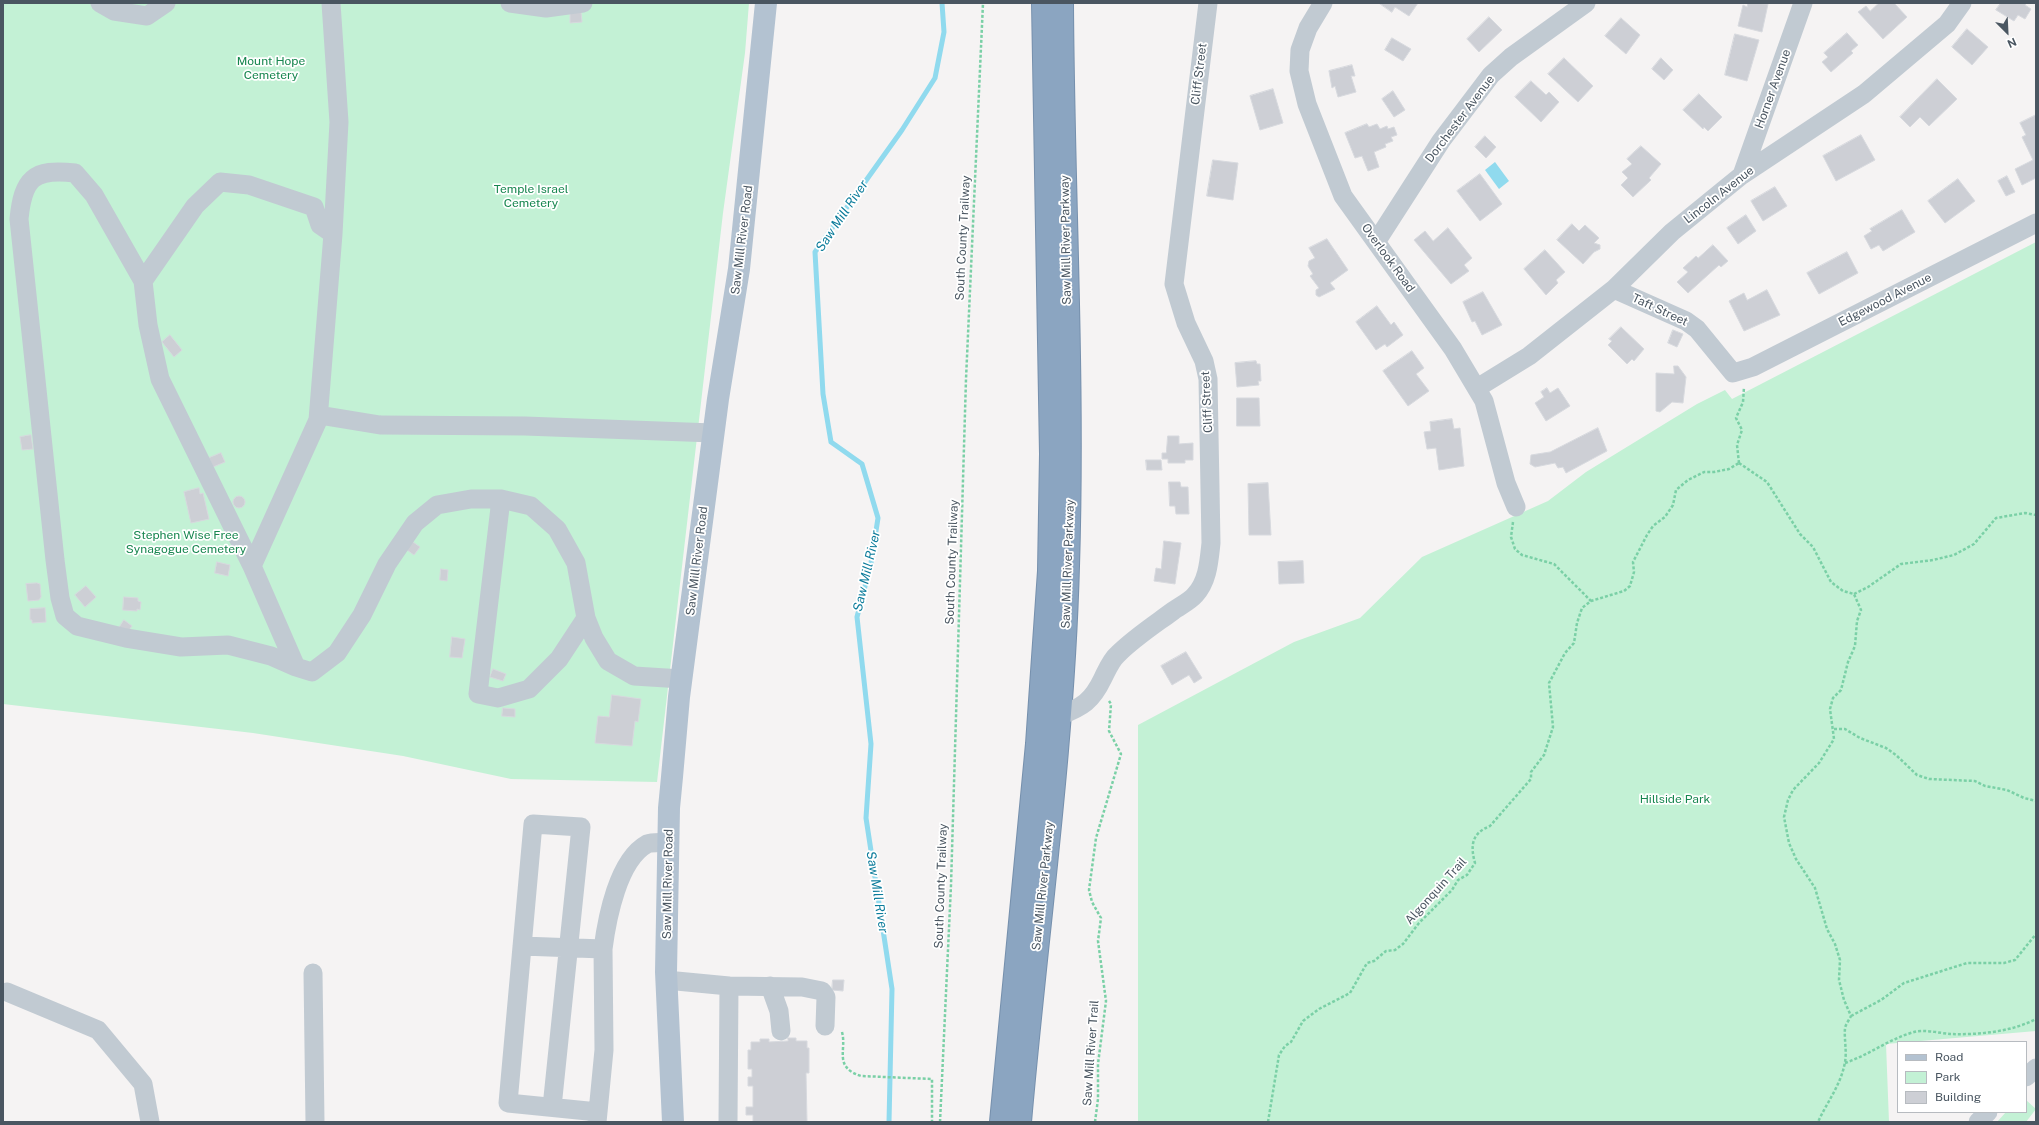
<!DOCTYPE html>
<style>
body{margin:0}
#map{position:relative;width:2039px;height:1125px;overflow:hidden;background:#f5f3f3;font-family:"Public Sans",sans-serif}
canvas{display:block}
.frame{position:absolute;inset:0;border:4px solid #4a5661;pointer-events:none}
.legend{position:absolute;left:1897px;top:1041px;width:130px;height:72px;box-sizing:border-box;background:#fff;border:1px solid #b7bbc0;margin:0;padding:5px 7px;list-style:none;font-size:12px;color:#4a5661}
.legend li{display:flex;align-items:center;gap:8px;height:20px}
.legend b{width:20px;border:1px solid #b7bbc0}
.north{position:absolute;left:1987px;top:12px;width:40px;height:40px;-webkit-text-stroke:3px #fff;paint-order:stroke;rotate:156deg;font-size:11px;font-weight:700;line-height:16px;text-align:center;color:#4a5661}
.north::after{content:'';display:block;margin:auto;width:14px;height:18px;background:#4a5661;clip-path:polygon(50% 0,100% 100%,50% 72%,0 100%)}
</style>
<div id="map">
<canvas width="2039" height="1125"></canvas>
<div class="frame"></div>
<ul class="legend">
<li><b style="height:5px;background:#b3c2d1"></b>Road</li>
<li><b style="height:11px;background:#c3f1d5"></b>Park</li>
<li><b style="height:11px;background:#cdcfd5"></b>Building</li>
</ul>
<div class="north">N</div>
</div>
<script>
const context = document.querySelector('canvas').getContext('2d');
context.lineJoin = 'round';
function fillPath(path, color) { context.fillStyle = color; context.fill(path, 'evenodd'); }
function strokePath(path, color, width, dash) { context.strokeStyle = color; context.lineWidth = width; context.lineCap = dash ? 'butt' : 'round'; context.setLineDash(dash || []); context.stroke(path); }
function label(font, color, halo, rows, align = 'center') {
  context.font = font + ' "Public Sans",sans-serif'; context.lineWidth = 3.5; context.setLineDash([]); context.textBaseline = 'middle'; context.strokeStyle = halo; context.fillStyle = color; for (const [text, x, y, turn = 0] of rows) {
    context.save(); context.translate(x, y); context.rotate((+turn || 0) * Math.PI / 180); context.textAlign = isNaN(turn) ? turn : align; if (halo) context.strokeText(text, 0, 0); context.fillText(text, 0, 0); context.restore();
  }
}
fillPath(new Path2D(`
 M3 3H749L745 53 723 213 657 782 511 779 403 756 253 733 3 704Z
 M2036 242V1031L1886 1044 1889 1122H1138V725L1294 642 1360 618 1422 557 1548 501 1586 472 1697 404 1725 390 1732 399Z
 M2026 1100 2036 1109 2026 1122H1997L2006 1112H2026Z`), '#c3f1d5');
fillPath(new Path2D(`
 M1495 162 1509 181 1499 189 1485 170Z`), '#90daee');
strokePath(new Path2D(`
 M889 1122 892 989 866 818 871 744 857 617 871 563 878 518 862 464 831 442 823 394 815 252 902 130 935 78 944 32 942 3`), '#90daee', 5);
const building = new Path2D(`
 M1379 3H1418L1409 16 1395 7 1392 12Z
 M1748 3 1768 4 1762 32 1738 26 1743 5 1747 7Z
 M1879 3H1894L1907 17 1883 39 1858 12 1866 6 1870 11Z
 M2001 3H2027L2025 5 2031 9 2025 19 2018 15 2014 21 1996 10Z
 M581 12 582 22 570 23V13Z
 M1489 17 1502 30 1479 52 1467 39Z
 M1621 18 1640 35 1626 54 1605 36Z
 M1967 29 1988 47 1972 65 1952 47Z
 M1847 33 1858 45 1851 51 1853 53 1831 72 1822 62 1828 57 1824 53Z
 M1735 34 1759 40 1747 81 1725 75Z
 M1392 38 1411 49 1403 61 1385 50Z
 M1564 58 1593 86 1578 102 1548 74Z
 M1661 58 1673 70 1664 80 1652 69Z
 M1352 65 1355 76H1351L1356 92 1338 97 1335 86 1332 88 1329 71Z
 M1937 79 1957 99 1929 126 1920 117 1910 127 1900 117Z
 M1531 81 1546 95 1549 92 1559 102 1541 122 1515 97Z
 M1273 89 1283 123 1260 130 1250 96Z
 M1393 91 1405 110 1394 117 1382 99Z
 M1699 94 1722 117 1708 131 1704 127 1703 129 1683 110Z
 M2036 115V178L2022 185 2015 169 2033 160 2022 137 2026 135 2020 123Z
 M1367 124 1369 127 1377 124 1380 129 1387 126 1388 129 1394 127 1397 135 1391 137 1393 141 1385 144 1386 147 1374 152 1379 167 1368 171 1362 156 1355 158 1345 133Z
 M1861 135 1875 160 1836 181 1823 156Z
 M1485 136 1496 147 1486 158 1475 147Z
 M1641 146 1661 164 1649 178 1651 180 1633 197 1621 185 1628 178 1622 172 1632 164 1627 159Z
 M1213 160 1238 163 1233 200 1207 196Z
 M1480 174 1502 204 1480 221 1457 191Z
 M2007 176 2015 192 2006 196 1998 181Z
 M1958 179 1975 201 1945 223 1928 201Z
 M1775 187 1787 206 1763 221 1751 201Z
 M1902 210 1915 232 1883 251 1879 245 1871 249 1864 236 1872 231 1870 229Z
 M1746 215 1756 231 1738 244 1727 228Z
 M1572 224 1579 231 1585 225 1599 238 1594 243 1600 245V249L1594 252 1583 264 1557 240Z
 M1448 228 1472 258 1464 265 1469 271 1451 284 1414 240 1425 231 1433 241Z
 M1327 239 1348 270 1330 283 1335 289 1319 297 1316 295V290L1319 288 1310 276 1313 274 1308 266 1309 261 1315 258 1309 248Z
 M1713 245 1728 261 1721 267 1719 265 1688 293 1677 282 1688 272 1683 268 1696 256 1698 258Z
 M1545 250 1565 272 1556 280 1558 283 1546 295 1524 269Z
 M1847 252 1858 273 1819 294 1807 273Z
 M1767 290 1780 315 1744 331 1729 301 1744 293 1747 300Z
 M1483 292 1502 325 1482 335 1475 321 1472 322 1463 302Z
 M1377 306 1391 325 1394 322 1403 335 1387 347 1385 344 1376 350 1356 322Z
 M1621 327 1644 349 1634 361 1632 359 1627 364 1608 345 1612 341 1609 339Z
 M1673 330 1683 334 1677 347 1668 343Z
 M170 335 182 350 174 357 162 342Z
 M1412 351 1424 368 1416 374 1429 391 1408 406 1383 371Z
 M1256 361 1257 364H1260L1261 381H1258L1259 385 1237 387 1235 363Z
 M1674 366H1678L1686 377 1683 403 1672 402 1660 412 1656 411V373L1674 374Z
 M1547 388 1550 393 1558 388 1570 406 1546 421 1535 403 1544 397 1541 392Z
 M1237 398H1259L1260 426H1237Z
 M1452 419 1454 429 1460 428 1464 466 1439 470 1436 448 1427 449 1424 432 1431 431 1430 422Z
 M1598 428 1607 451 1566 473 1563 467 1558 468 1555 463 1535 467 1530 464 1531 455 1550 452Z
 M31 435 33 449 22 450 20 437Z
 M1168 436H1179V444L1193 443V460H1185V463H1168V459H1162V453H1166Z
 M221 453 225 462 213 467 209 458Z
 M1146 460H1161L1162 470H1147Z
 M1169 482H1180L1181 487H1188L1189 514H1176L1175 506H1170Z
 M1268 483 1271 535H1249L1248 484Z
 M199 488 200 494 203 493 209 519 191 523 184 492Z
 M233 502a6 6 0 1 1 12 0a6 6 0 1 1-12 0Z
 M1164 541 1181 543 1175 584 1154 581 1156 568 1161 569Z
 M413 542 420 547 414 555 407 550Z
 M1303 561 1304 583 1279 584 1278 562Z
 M217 562 230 565 228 576 215 573Z
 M441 569 448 570 447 581 440 580Z
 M37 583 40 584 41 597 39 600 28 601 26 584Z
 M86 586 96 597 85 607 75 595Z
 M124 597 138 598V601L141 602 140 610 137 609V611L123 610Z
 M45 608 46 622 32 623V620H30V609Z
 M124 620 132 626 124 637 117 631Z
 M452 637 465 639 462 658 450 657Z
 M1186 652 1202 678 1194 683 1189 675 1172 685 1161 666Z
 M493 669 506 674 503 681 490 677Z
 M612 695 641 699 638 722 635 721 632 746 595 743 598 716 609 717Z
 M503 708 515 709V717L502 716Z
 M833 980H844L843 991 832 990Z
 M788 1038H796V1041H807V1048H809V1073H806L807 1122H753V1115H746V1107H753V1086H748V1077H752V1069H748V1050H751V1042H760V1039H769V1042L788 1041Z`);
fillPath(building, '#cdcfd5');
strokePath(building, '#d7d9de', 1);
const highway = new Path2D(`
 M1001 1122 1037 744 1049 571 1051 454 1043 3
 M1020 1122C1036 937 1063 752 1068 566 1074 379 1063 191 1062 3`);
strokePath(highway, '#7690ad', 24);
strokePath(new Path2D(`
 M1739 463 1767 482 1800 534 1813 547 1831 582 1843 591 1854 594 1861 610 1857 621 1855 646 1848 662 1841 690 1833 698 1830 709 1834 739 1819 763 1793 790 1788 800 1784 817 1789 843 1796 859 1815 888 1827 929 1835 944 1840 960 1839 980 1844 1000 1851 1016C1849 1020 1846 1024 1845 1028 1844 1039 1847 1051 1845 1062 1841 1085 1827 1102 1818 1122
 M1739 463 1737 445 1742 430 1736 418 1743 402 1744 387
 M1513 522 1511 537 1515 549 1522 555 1554 564 1591 601
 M1854 594 1868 587 1901 564 1933 560 1954 555 1974 544 1996 518 2025 513 2036 515
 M1834 729H1845L1860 738 1886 748 1896 755 1917 775 1929 779 1975 781 1985 786 2007 790 2024 798 2036 801
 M1851 1016 1881 1000 1904 983 1967 963H2004L2015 960 2036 934
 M842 1032C847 1050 833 1067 861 1076L932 1079V1122
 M1845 1063C1869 1055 1889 1039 1914 1032 1924 1029 1939 1033 1950 1034 1978 1035 2011 1032 2036 1019
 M940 1122 951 885 966 379 983 3
 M1095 1122 1098 1099V1064L1106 1001 1098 941 1101 918 1092 902 1089 890 1096 838 1121 754 1109 731 1111 704 1109 701
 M1268 1122 1279 1055 1285 1046 1291 1042 1303 1021 1319 1009 1350 993 1367 963 1374 961 1386 951 1395 950 1403 944 1419 923 1452 890 1458 880 1467 875 1475 863C1470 845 1472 833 1490 826L1531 779V772L1544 755 1553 727 1549 683 1565 653 1574 643 1577 623 1582 608 1591 601 1624 591 1630 586 1634 572 1633 562 1647 535 1653 526 1665 517 1673 505 1676 490 1688 480 1704 472H1714L1729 469 1739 463`), '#7ad0a6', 2.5, [3, 2]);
strokePath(new Path2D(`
 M100 3 114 11 147 16 166 3
 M510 3 546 8 583 3
 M1323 3 1308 28 1300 50 1299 71 1307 104 1343 196 1453 349 1484 401 1506 483 1516 507
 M1742 175 1803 3
 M1376 242 1441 141 1491 75 1511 57 1586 3
 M143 281 195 206 220 182 249 185 314 207 320 225 333 234
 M1614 289 1686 321 1697 329 1733 373 1753 367 2036 223
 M1477 388 1529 356 1614 289 1672 232 1742 175 1864 94 1947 24 1962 3
 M319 415 380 425 525 426 713 433
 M501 499 478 694 498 698 529 689 559 659 586 618
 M252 566 318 420 333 234 339 122 331 3
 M296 667 271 656 228 645 181 647 126 638 77 626 65 616 60 598 55 560 19 219C23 179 33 168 75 173L94 195 143 281 148 325 160 379 252 566 296 667 312 672 337 653 362 615 387 564 415 523 437 505 471 499H501L531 506 557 529 576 563 586 618 594 638 608 661 634 676 682 679
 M1059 716C1083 707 1092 701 1103 678 1107 670 1111 660 1118 654 1134 638 1154 625 1173 611 1180 606 1190 601 1195 595 1208 581 1209 561 1211 543L1208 379 1204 361 1186 323 1174 284 1208 3
 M522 946 603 949C607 918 618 860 647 844 653 842 662 843 669 842
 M313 973 315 1122
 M666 980 729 986 728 1122
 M729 986 802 987 822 991 826 997 825 1026
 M770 986 779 1011 781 1031
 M7 992 98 1030 143 1084 150 1122
 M2026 1077 2036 1068
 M552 1107 581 827 533 824 508 1103 598 1112 597 1122
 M598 1112 604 1050 603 949
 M1978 1122 1988 1112`), '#c1cad2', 19);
strokePath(new Path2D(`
 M673 1122 666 972 669 808 672 777 679 697 718 399 739 269 766 3`), '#b3c2d1', 22);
strokePath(highway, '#8ba5c1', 22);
label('12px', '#17864f', '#fff', [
 ["Mount Hope",271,61],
 ["Cemetery",271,75],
 ["Temple Israel",531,189],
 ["Cemetery",531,203],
 ["Stephen Wise Free",186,535],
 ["Synagogue Cemetery",186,549],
 ["Hillside Park",1675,799]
]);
label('12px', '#4a5661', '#fff', [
 ["Cliff Street",1199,74,-83],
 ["Horner Avenue",1773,89,-70],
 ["Dorchester Avenue",1460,119,-53],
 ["Lincoln Avenue",1719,195,-38],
 ["South County Trailway",963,238,-87],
 ["Saw Mill River Road",742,240,-83],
 ["Saw Mill River Parkway",1066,240,-91],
 ["Overlook Road",1388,258,54],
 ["Edgewood Avenue",1885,300,-27],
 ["Taft Street",1660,310,25],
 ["Cliff Street",1207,402,-93],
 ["Saw Mill River Road",697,561,-83],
 ["South County Trailway",952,562,-88],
 ["Saw Mill River Parkway",1068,564,-88],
 ["Saw Mill River Road",668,884,-89],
 ["South County Trailway",941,886,-88],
 ["Saw Mill River Parkway",1043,886,-84],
 ["Algonquin Trail",1436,891,-48],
 ["Saw Mill River Trail",1091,1053,-86]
]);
label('italic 13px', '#0c7c9b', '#fff', [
 ["Saw Mill River",842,216,-56],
 ["Saw Mill River",867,571,-77],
 ["Saw Mill River",877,892,81]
]);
</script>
